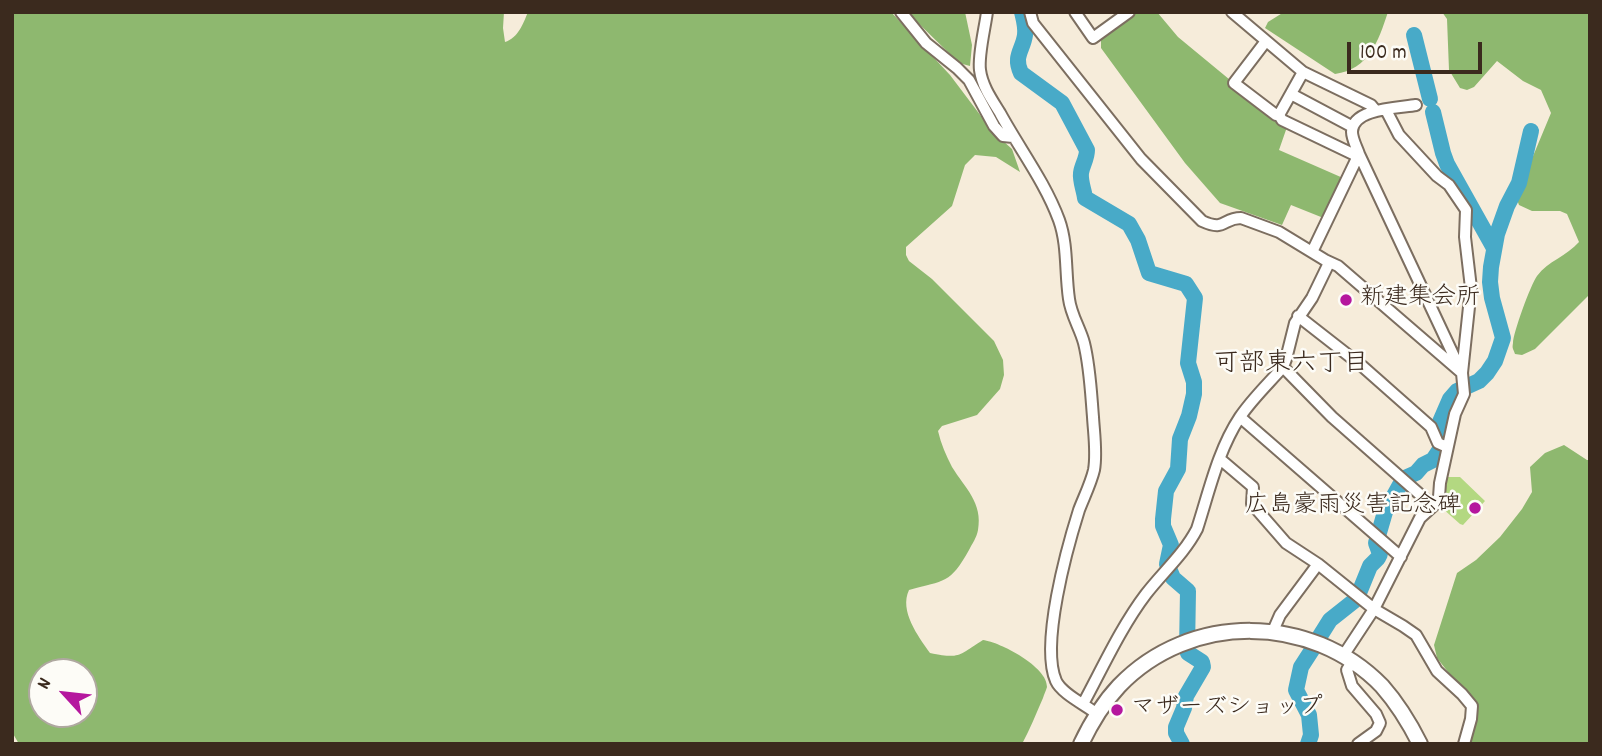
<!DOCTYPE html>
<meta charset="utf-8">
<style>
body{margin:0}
#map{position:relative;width:1602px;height:756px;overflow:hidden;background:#f6ecda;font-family:Dekko,sans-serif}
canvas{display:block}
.frame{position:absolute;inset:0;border:14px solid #3b2a1e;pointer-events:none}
.north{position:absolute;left:28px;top:658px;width:70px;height:70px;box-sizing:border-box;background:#fdfcf7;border:2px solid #afa8a0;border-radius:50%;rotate:297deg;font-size:19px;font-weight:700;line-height:28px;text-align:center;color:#3b2a1e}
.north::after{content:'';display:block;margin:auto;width:24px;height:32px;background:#b5179e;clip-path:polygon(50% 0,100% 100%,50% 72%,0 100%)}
.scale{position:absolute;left:1347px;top:42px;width:135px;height:32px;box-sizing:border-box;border:4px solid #3b2a1e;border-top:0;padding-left:9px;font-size:21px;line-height:24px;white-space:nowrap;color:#3b2a1e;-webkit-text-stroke:5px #fdfcf7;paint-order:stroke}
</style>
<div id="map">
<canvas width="1602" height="756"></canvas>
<div class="frame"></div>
<div class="north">N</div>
<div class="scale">100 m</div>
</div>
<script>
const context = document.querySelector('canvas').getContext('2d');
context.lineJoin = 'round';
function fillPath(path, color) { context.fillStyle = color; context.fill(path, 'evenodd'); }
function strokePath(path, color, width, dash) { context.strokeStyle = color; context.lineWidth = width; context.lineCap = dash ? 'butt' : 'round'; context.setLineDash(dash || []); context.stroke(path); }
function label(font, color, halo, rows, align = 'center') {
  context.font = font + ' Dekko,"Klee One",sans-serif'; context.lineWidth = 5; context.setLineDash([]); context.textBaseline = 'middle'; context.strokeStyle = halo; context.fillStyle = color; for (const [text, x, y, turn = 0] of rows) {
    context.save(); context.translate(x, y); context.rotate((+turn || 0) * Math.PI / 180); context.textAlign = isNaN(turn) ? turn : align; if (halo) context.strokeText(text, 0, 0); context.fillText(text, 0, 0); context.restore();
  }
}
fillPath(new Path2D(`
 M1448 477H1460L1485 501 1463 525 1460 524 1442 508 1447 481 1444 480Z`), '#b3d881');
fillPath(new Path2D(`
 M12 12H504L503 28 505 42C518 38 523 24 528 12H891L950 75 993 132 1012 149 1020 172 996 157 975 155 965 165 952 206 906 247V255L909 261 932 279 994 341 1003 360 1004 375 1000 389 977 415 942 426 938 431C941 444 946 455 952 467 965 488 983 503 978 530 977 537 972 544 969 550 950 584 945 580 909 590 899 611 918 636 930 653 960 659 958 656 983 640 1000 642 1048 667 1047 687 1046 691 1044 694 1043 698 1036 714 1030 729 1022 744H19L12 732ZM42 672H84V714H42Z
 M907 12H965L972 45 970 66 959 63Z
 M1138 12H1157L1178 37 1287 127 1279 150 1343 178 1326 219 1291 205 1282 225 1220 203 1185 163 1101 48V38Z
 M1284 12H1388C1378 42 1369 69 1335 74L1265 28 1268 22Z
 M1442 12H1590V294L1535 349 1522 355 1515 354C1513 348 1512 349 1513 343 1513 333 1531 284 1537 276 1548 261 1567 256 1579 242L1567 214 1560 211H1532L1519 205 1516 197 1551 113 1541 90 1523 81 1497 61 1474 87 1467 90 1460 88 1449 70 1447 19Z
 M1564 445 1587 460H1590V744H1469L1474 705 1437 658 1434 645 1457 573 1476 560 1500 537 1522 509 1532 492 1530 467 1545 453Z`), '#8eb86f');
strokePath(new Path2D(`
 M1022 12C1024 20 1026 27 1025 35 1023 50 1013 56 1021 73L1062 103 1087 150C1087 159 1082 165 1081 173 1080 181 1084 190 1085 198L1129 224 1138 240 1149 273 1186 284 1195 298 1188 363 1194 382V394L1189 416 1180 439 1178 469 1166 491 1163 519V526L1171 545 1167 564 1173 578 1188 591 1187 650 1188 653 1202 662 1203 667 1186 696 1184 708 1176 727V733L1182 744
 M1414 35 1430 99
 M1433 112 1443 153 1447 164 1494 248
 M1320 636 1330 620 1354 601 1359 593 1370 566 1378 558 1380 554 1376 543 1385 512 1400 485 1407 477 1416 473 1423 465 1433 460 1439 451 1443 441 1440 422 1450 399 1457 391 1479 381 1487 373 1495 361 1503 338 1492 298 1490 282 1491 267 1497 234 1507 206 1519 183 1531 131
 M1308 744 1311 735 1309 715 1296 690 1301 667 1312 650`), '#48aac8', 16);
const street = new Path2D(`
 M901 12 926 43 957 68 969 80 994 126 1003 136 1013 137
 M987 12C985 28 978 55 980 70 982 86 992 100 1000 113 1019 148 1045 182 1059 220 1068 245 1065 272 1069 299 1071 315 1080 328 1084 343 1090 367 1091 393 1093 417 1094 434 1097 453 1094 470 1091 483 1084 497 1079 510 1067 548 1040 645 1056 681 1062 694 1086 705 1097 714
 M1030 12 1033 23 1141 159 1202 221C1226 232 1222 218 1241 218L1279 232 1325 260 1338 266 1462 373
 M1075 12 1093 38 1129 12
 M1232 12 1303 72 1371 105 1376 111
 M1266 41 1234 83 1276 115H1279L1303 72
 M1291 94 1353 127
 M1416 105C1399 108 1352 108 1352 132 1352 139 1357 148 1359 154L1459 367
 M1279 115 1282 120 1355 155 1359 154 1312 252
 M1298 316 1362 366 1431 427 1438 443 1447 447
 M1283 367 1332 417 1433 506
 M1240 417 1401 557
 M1220 459 1253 487 1252 504 1286 543 1318 564 1374 609 1403 626 1416 635 1437 671 1462 694 1472 706 1471 719 1464 744
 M1273 631 1280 615 1318 564
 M1343 656 1374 609 1420 518 1433 506 1439 497 1440 483 1455 414 1464 394 1462 373 1471 288 1465 237 1466 210 1449 185 1437 176 1399 135 1386 110
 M1352 662 1347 670 1352 686 1376 714 1380 723 1376 731 1358 744
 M1083 704C1103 667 1121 627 1146 594 1163 572 1184 554 1197 529 1209 492 1218 450 1240 417 1252 399 1269 383 1283 367L1286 359 1295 323 1312 298 1328 265V262`);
const secondary = new Path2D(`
 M1081 744C1091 723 1103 703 1119 686 1190 612 1311 613 1382 686 1397 703 1410 724 1420 744`);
strokePath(street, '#7c6e60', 14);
strokePath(secondary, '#7c6e60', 18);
strokePath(street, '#fff', 10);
strokePath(secondary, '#fff', 14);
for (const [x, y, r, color] of [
 [1346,300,7,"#b5179e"],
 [1475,508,7,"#b5179e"],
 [1117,710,7,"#b5179e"]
]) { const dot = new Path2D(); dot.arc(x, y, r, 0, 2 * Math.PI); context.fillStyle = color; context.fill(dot); strokePath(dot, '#fdfcf7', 2.5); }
label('24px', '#3b2a1e', '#fdfcf7', [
 ["新建集会所",1360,300],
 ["広島豪雨災害記念碑",1461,508,"right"],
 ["マザーズショップ",1131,710]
], 'left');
label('26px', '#3b2a1e', '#fdfcf7', [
 ["可部東六丁目",1291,366]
]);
</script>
